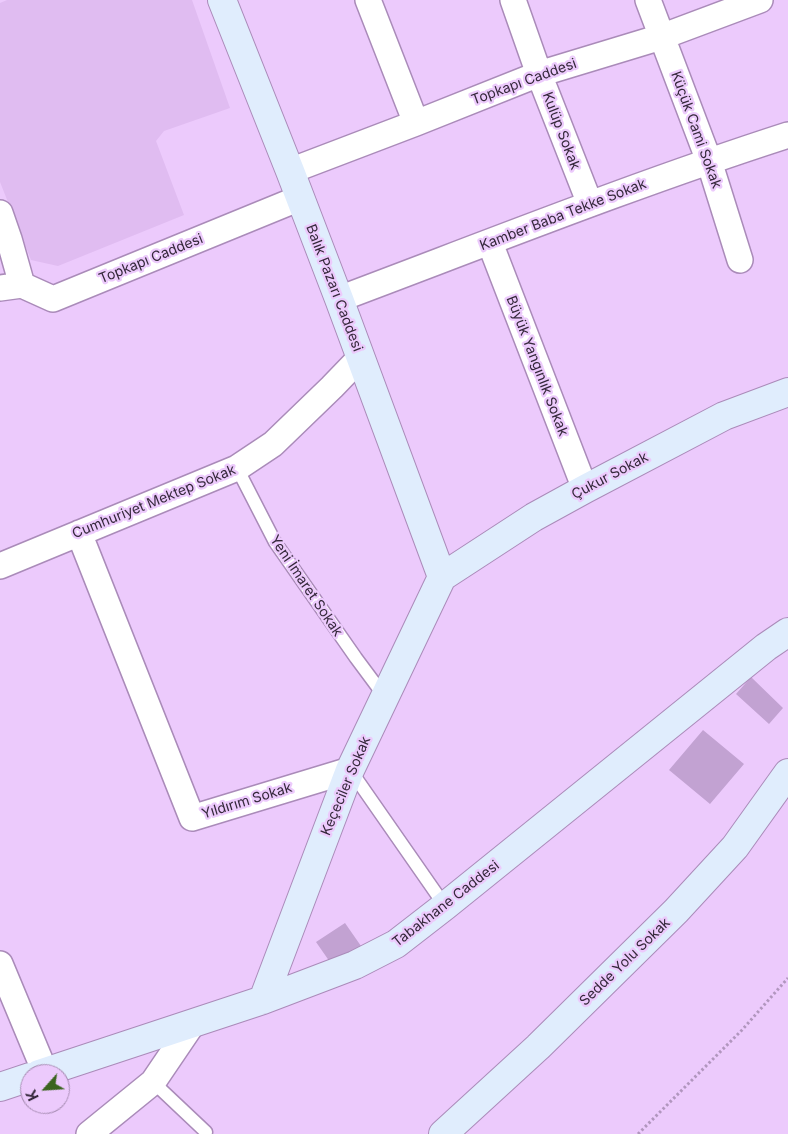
<!DOCTYPE html>
<meta charset="utf-8">
<style>
body{margin:0}
#map{position:relative;width:788px;height:1134px;overflow:hidden;background:#eccafc;font-family:Inter,sans-serif}
canvas{display:block}
.north{position:absolute;left:20px;top:1064px;width:50px;height:50px;box-sizing:border-box;background:#eccafc;border:1px solid #a389af;border-radius:50%;rotate:244deg;font-size:14px;font-weight:700;line-height:20px;text-align:center;color:#35283b}
.north::after{content:'';display:block;margin:auto;width:18px;height:22px;background:#3b641f;clip-path:polygon(50% 0,100% 100%,50% 72%,0 100%)}
</style>
<div id="map">
<canvas width="788" height="1134"></canvas>
<div class="north">K</div>
</div>
<script>
const context = document.querySelector('canvas').getContext('2d');
context.lineJoin = 'round';
function fillPath(path, color) { context.fillStyle = color; context.fill(path, 'evenodd'); }
function strokePath(path, color, width, dash) { context.strokeStyle = color; context.lineWidth = width; context.lineCap = dash ? 'butt' : 'round'; context.setLineDash(dash || []); context.stroke(path); }
function label(font, color, halo, rows, align = 'center') {
  context.font = font + ' Inter,sans-serif'; context.lineWidth = 4.5; context.setLineDash([]); context.textBaseline = 'middle'; context.strokeStyle = halo; context.fillStyle = color; for (const [text, x, y, turn = 0] of rows) {
    context.save(); context.translate(x, y); context.rotate((+turn || 0) * Math.PI / 180); context.textAlign = isNaN(turn) ? turn : align; if (halo) context.strokeText(text, 0, 0); context.fillText(text, 0, 0); context.restore();
  }
}
fillPath(new Path2D(`
 M7 0H192L230 108 164 131 156 141 184 215 58 266 31 260 0 182V3Z`), '#e0bcf1');
fillPath(new Path2D(`
 M751 677 783 708 769 724 736 694Z
 M703 730 744 764 710 804 669 770Z
 M345 923 361 946 332 965 316 942Z`), '#c2a2d2');
const lane = new Path2D(`
 M237 468 275 542 356 658 385 697
 M351 771 445 906
 M153 1082 206 1132`);
const street = new Path2D(`
 M368 0 416 123
 M513 0 539 74 590 204
 M648 0 709 161 740 260
 M290 171 416 123 539 74 661 37 760 0
 M0 213 9 239 22 285
 M490 243 585 489
 M0 288 22 285 53 299 300 198
 M339 299C488 243 636 184 788 135
 M79 533 192 818 350 770
 M0 566 237 468 273 444 332 387 360 358
 M0 964 45 1072
 M89 1134 153 1082 193 1023`);
const secondary = new Path2D(`
 M222 0 290 171 339 299 442 577
 M442 577 534 517 585 489 724 416 788 392
 M263 1000 350 770 442 577
 M39 1074 263 1000 355 965 396 944 445 906 766 647 788 632
 M0 1087 30 1077
 M443 1134 538 1047 676 911 735 847 788 773`);
strokePath(lane, '#aa8bb9', 15);
strokePath(street, '#aa8bb9', 28);
strokePath(secondary, '#aa8bb9', 30);
strokePath(new Path2D(`
 M638 1134 742 1030 788 978`), '#b196be', 3, [2.5, 2.5]);
strokePath(lane, '#fff', 12);
strokePath(street, '#fff', 25);
strokePath(secondary, '#e0edfd', 28);
label('14px', '#35283b', '#eccafc', [
 ["Topkapı Caddesi",524,82,-20],
 ["Küçük Cami Sokak",696,130,70],
 ["Kulüp Sokak",561,131,69],
 ["Kamber Baba Tekke Sokak",563,215,-21],
 ["Topkapı Caddesi",151,259,-22],
 ["Balık Pazarı Caddesi",334,288,69],
 ["Büyük Yangınlık Sokak",537,366,69],
 ["Çukur Sokak",610,476,-28],
 ["Cumhuriyet Mektep Sokak",154,502,-22],
 ["Yeni İmaret Sokak",306,586,56],
 ["Keçeciler Sokak",346,786,-67],
 ["Yıldırım Sokak",247,801,-17],
 ["Tabakhane Caddesi",446,904,-38],
 ["Sedde Yolu Sokak",625,962,-44]
]);
</script>
